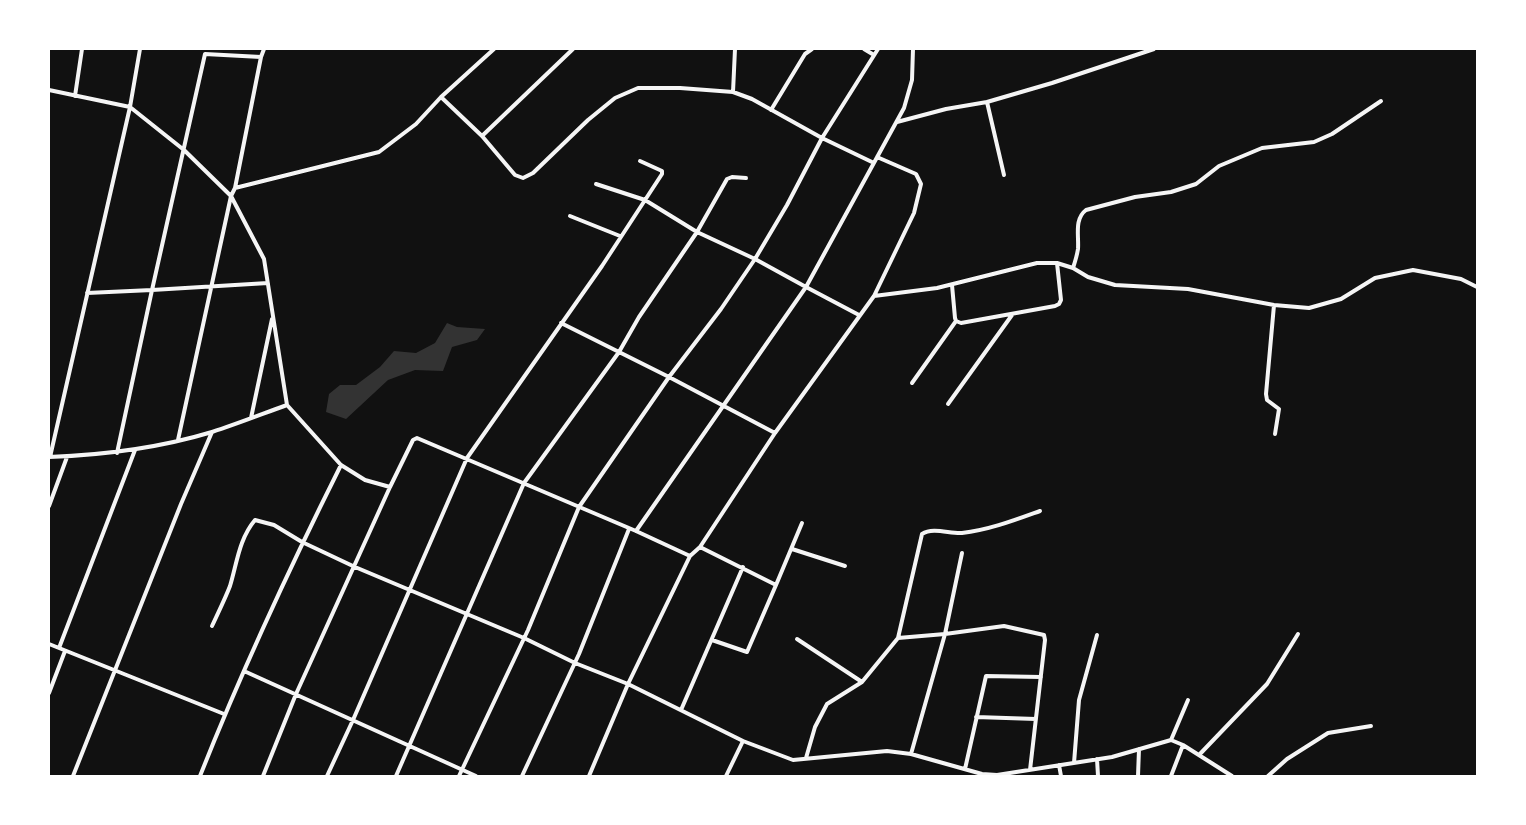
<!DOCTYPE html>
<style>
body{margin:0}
#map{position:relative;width:1526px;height:825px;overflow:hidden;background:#111;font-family:"Fira Sans",sans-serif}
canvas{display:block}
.frame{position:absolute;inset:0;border:50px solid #fff;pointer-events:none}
</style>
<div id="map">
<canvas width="1526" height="825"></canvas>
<div class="frame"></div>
</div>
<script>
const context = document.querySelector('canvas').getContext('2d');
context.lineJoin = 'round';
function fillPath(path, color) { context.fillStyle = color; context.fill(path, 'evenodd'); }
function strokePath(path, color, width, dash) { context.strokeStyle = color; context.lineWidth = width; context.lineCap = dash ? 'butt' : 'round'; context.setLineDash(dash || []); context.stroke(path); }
fillPath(new Path2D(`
 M447 323 457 327 485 329 477 340 452 347 443 371 415 370 388 380 346 419 326 412 329 394 340 385H356L380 367 394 351 416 353 435 343Z`), '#333');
strokePath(new Path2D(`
 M864 49 874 55
 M261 57 205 54 152 290 268 283
 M49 90 130 107 184 150 231 196 264 259 287 405 341 465 365 480 390 487 413 440 417 438 636 531 690 556
 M733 92 735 49
 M75 96 82 49
 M441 97 482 136 515 175 523 178 533 173 588 120 615 98 638 88H680L733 92 752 99 822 138 874 163
 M987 102 1052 83 1154 49
 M771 110 805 54 812 49
 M897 122 946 109 987 102 1004 175
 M482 136 573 49
 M596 184 645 200 697 232 755 259 787 205 822 138 878 49
 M235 188 379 152 416 124 441 97 494 49
 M570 216 620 236
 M1073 268C1075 262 1077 255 1078 249 1079 236 1074 219 1086 210L1135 197 1171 192 1196 184 1219 166 1262 148 1314 142 1332 134 1381 101
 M952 285 955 318 956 321 961 323 1055 306 1059 304 1061 300 1057 263
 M87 293 152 290 117 453
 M874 296 914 213 921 184 916 174 877 157
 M1274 305 1266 394 1267 400 1279 409 1275 434
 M561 323 669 377 775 433
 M912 383 956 321
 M948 404 1012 315
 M251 418 272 319
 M178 440 231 196 235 188 261 57 264 49
 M49 457C104 455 159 448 212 432 237 424 262 414 287 405
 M50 457 130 107 140 49
 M49 506 67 457
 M636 531 806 287 859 315
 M700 547 776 585 802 523
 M792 549 845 566
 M212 626C218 613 225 599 230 586 237 563 239 539 255 520L274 525 302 542 355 567 524 638 575 663 628 684 743 741
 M898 638 945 634 1004 626 1044 635 1045 640 1030 770
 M797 639 862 682
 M712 640 747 652 776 585
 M49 644 224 714
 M59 648 135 450
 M244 671 476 776
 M49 693 65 651
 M681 710 743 567
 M976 717 1036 719
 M1171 740 1188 700
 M911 754 945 634 962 553
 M1199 755 1267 684 1298 634
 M806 758 815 727 827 704 862 682 898 638 922 534C933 527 950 534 962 533 989 530 1015 520 1040 511
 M1097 759 1098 776
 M1074 763 1079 700 1097 635
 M1059 765 1061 776
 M965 769 986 676 1041 677
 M73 776 181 504 212 432
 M200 776C242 670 290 567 341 465
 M263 776 296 694 390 487
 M327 776 353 720 467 458 602 266 662 174V171L640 161
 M396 776 524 483 619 352 639 317 697 232 727 179 732 177 746 178
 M459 776 528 630 579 507 669 377 721 309 755 259 806 287 904 108 912 80 913 49
 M522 776 579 654 629 529
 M589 776 628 684 690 556 700 547 775 433 874 296 937 288 1037 263H1057L1073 268 1088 277 1115 285 1188 289 1274 305 1309 308 1341 299 1375 278 1413 270 1461 279 1477 287
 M726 776 743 741 793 760 887 751 911 754 982 774 997 775 1112 757 1171 740 1183 745 1232 776
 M1138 776 1139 749
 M1171 776 1183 745
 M1268 776 1287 759 1328 733 1371 726`), '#f5f5f5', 4);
</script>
